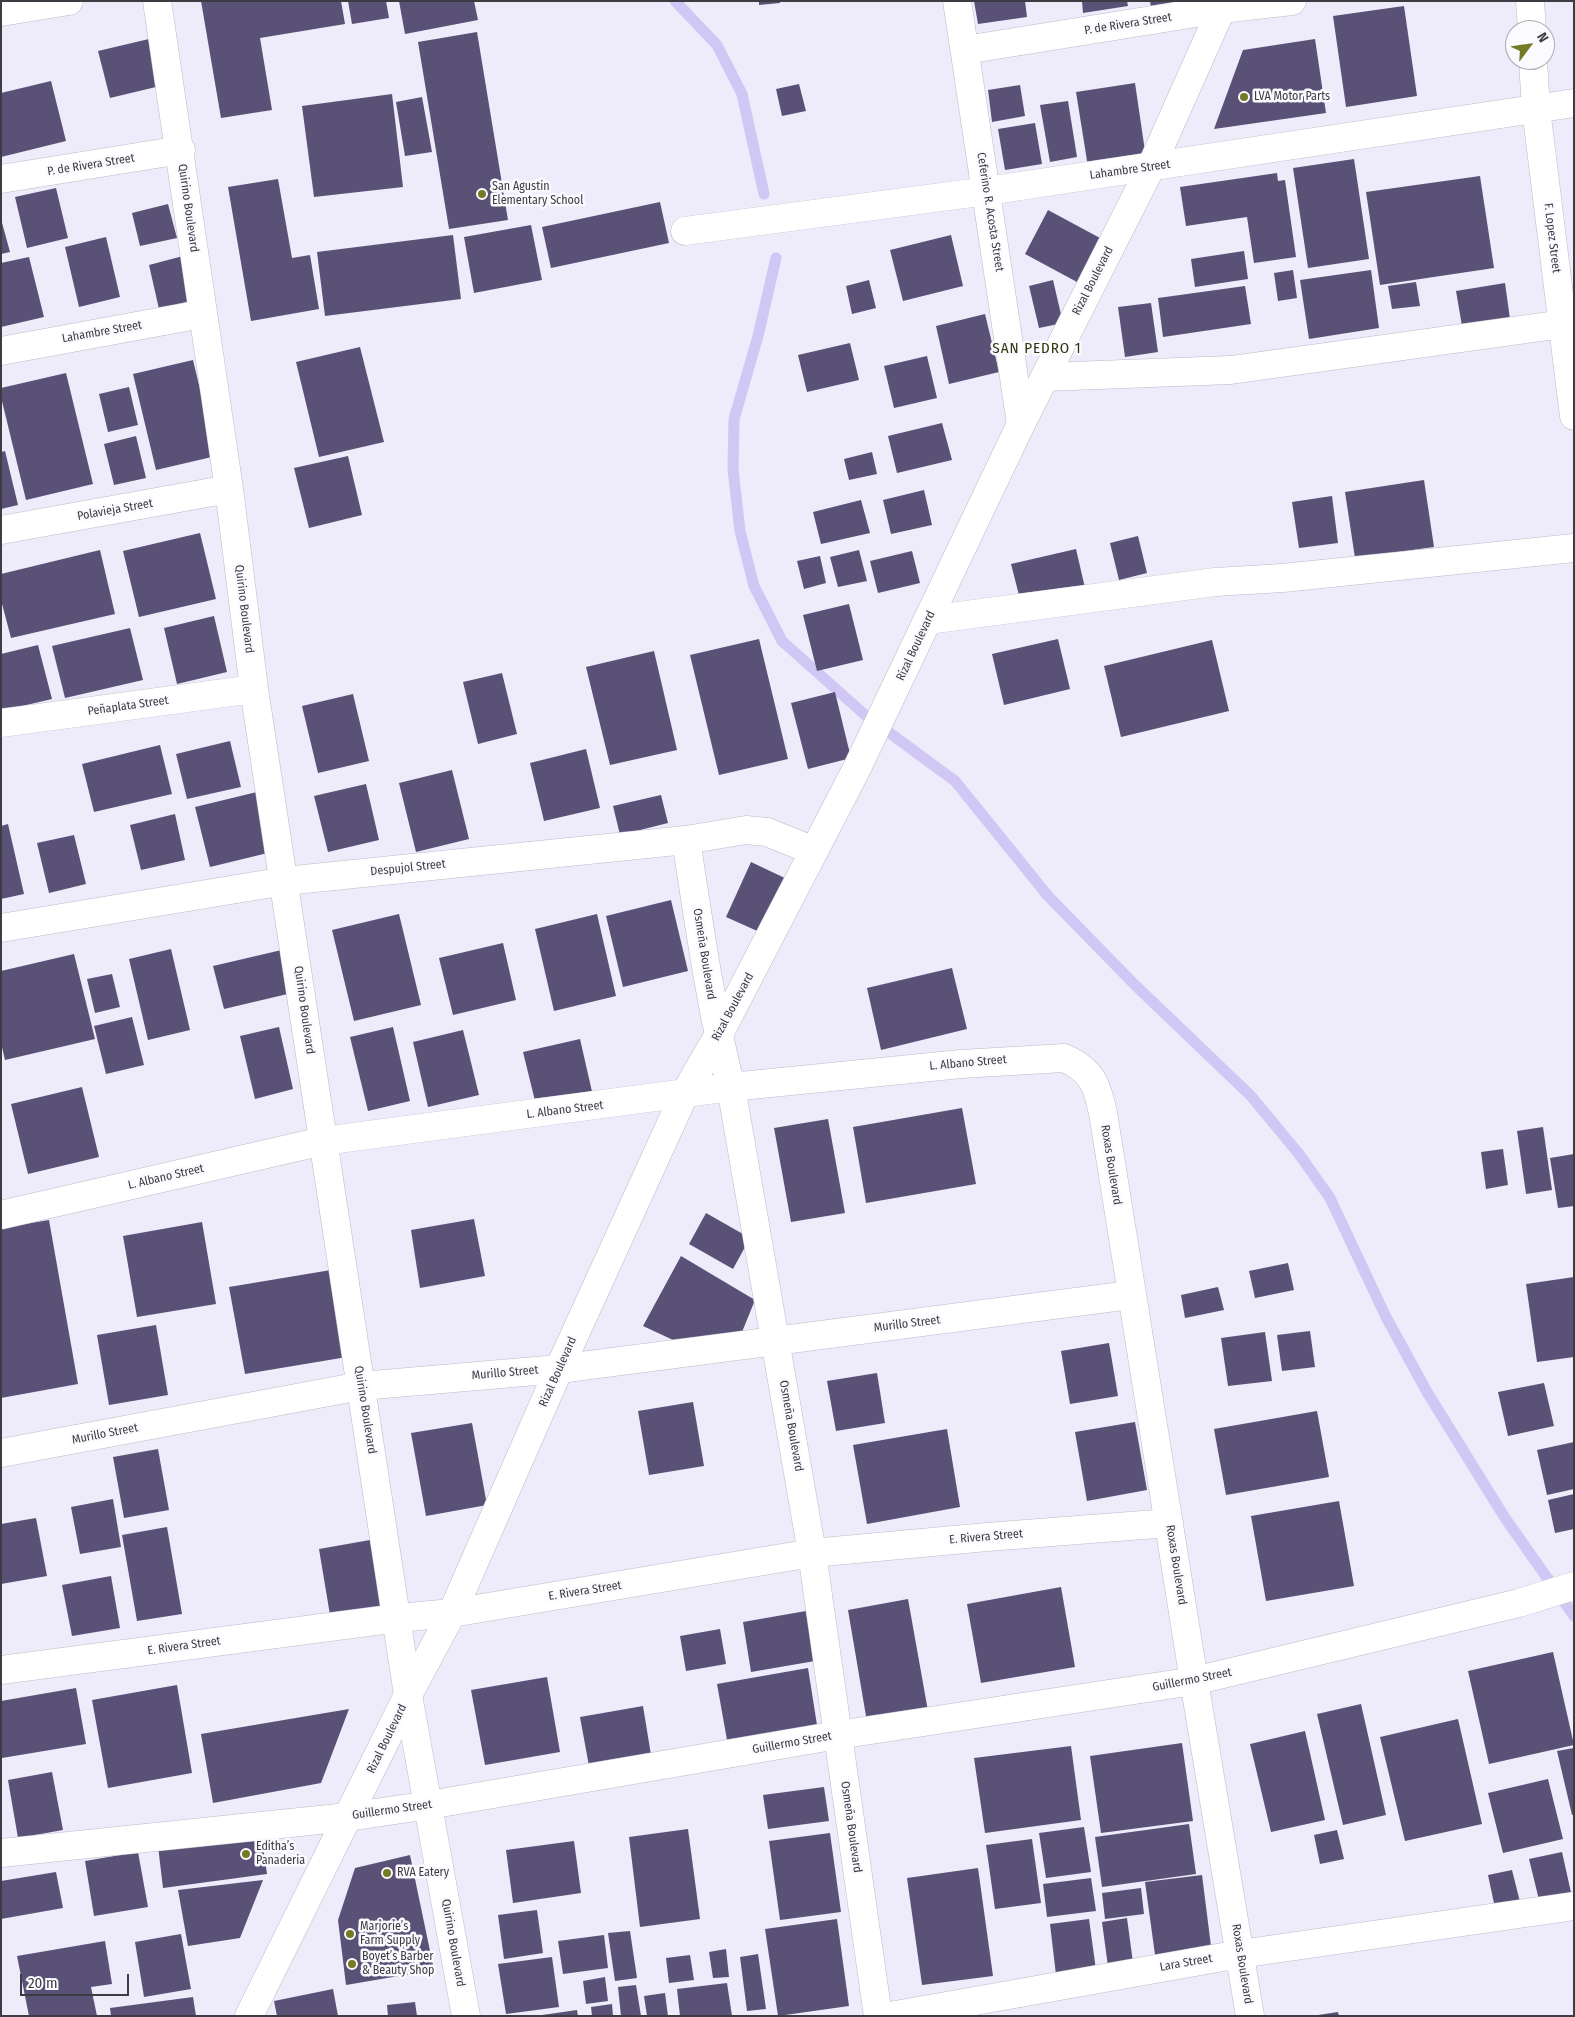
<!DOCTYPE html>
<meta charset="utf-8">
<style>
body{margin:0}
#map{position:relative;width:1575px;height:2017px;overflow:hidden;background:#eeebfb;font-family:"Fira Sans Condensed",sans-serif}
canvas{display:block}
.frame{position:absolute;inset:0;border:2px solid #3d3c42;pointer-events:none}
.north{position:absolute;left:1505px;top:20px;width:50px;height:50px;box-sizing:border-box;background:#fbfafe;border:1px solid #afaeb3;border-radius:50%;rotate:59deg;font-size:14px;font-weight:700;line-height:20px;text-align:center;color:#3d3c42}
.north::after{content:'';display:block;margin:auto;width:18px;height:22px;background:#757b25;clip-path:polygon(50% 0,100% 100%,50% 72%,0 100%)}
.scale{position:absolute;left:20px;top:1974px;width:109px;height:22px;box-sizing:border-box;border:2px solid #3d3c42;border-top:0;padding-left:6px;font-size:15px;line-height:18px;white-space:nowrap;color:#3d3c42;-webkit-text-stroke:4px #fbfafe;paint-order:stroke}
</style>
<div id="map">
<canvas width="1575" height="2017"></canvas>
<div class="frame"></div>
<div class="north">N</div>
<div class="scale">20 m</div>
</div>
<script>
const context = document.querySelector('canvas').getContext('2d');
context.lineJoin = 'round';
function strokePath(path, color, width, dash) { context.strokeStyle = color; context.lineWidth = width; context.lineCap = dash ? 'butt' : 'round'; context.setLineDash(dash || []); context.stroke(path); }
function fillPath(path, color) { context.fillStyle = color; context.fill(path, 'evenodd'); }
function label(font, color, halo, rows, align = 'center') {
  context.font = font + ' "Fira Sans Condensed",sans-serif'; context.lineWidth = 5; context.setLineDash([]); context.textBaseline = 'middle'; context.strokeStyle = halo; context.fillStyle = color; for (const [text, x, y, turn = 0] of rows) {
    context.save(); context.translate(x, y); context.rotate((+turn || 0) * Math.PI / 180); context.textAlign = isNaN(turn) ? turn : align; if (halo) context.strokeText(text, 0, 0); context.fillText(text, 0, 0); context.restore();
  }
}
strokePath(new Path2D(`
 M675 1 717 45 742 94 764 194
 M776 258 758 336 734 419 733 469 740 531 754 586 782 641 864 714 955 781 1048 896 1135 985 1251 1096 1299 1154 1330 1198 1386 1317 1427 1392 1505 1518 1574 1616`), '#d0c7f4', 11);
fillPath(new Path2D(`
 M201 1H341L345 24 260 38 272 110 221 118Z
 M348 1H386L389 18 352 24Z
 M399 1H474L478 20 405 34Z
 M759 1H780V3L759 5Z
 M974 1H1025L1027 17 978 24Z
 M1082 1H1127L1128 6 1083 13Z
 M1150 1H1174L1176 9 1152 14Z
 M1404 6 1417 96 1346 107 1333 16Z
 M477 32 508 220 449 229 418 42Z
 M149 39 160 86 110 98 98 51Z
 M1315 39 1326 113 1214 129 1243 50Z
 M51 81 66 141 1 157V93Z
 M1135 83 1146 158 1088 167 1076 92Z
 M799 84 806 111 782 116 776 89Z
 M1020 85 1025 116 992 122 988 90Z
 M392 94 403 187 314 197 302 106Z
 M422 97 432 152 405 156 396 102Z
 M1068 101 1077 157 1050 162 1040 105Z
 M1035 123 1042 164 1005 170 998 129Z
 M1354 159 1369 259 1308 268 1293 168Z
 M1277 173 1278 181 1285 180 1296 257 1254 263 1247 217 1186 226 1180 187Z
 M1480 176 1494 268 1380 285 1366 192Z
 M278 179 292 258 310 255 319 309 251 321 228 187Z
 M56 188 68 238 27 248 15 197Z
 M660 202 669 243 551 268 542 227Z
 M168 204 177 238 140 246 132 213Z
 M1048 210 1100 238 1077 282 1025 254Z
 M1 219 10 252 1 254Z
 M531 225 542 280 474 293 464 237Z
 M453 235 461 299 325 316 317 252Z
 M951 235 963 286 903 301 890 250Z
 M106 237 120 297 79 307 65 247Z
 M1244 251 1248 279 1195 287 1191 259Z
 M183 256 194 300 159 309 149 265Z
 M29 257 44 317 1 327V263Z
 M1293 270 1297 298 1278 301 1274 273Z
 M1371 270 1379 328 1309 339 1300 280Z
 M869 280 876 308 852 314 846 286Z
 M1053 280 1063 323 1039 328 1029 286Z
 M1416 282 1420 306 1392 309 1388 286Z
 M1505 283 1510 319 1462 326 1456 291Z
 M1245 286 1251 324 1163 337 1158 298Z
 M1151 303 1158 352 1125 357 1118 307Z
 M985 314 999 372 949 384 936 326Z
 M850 343 859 380 807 392 798 355Z
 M360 347 384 442 319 457 296 362Z
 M927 356 937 398 894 408 884 366Z
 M193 360 216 456 156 470 133 374Z
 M66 373 93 484 26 500 1 397V388Z
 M129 387 138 425 108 432 99 394Z
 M942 423 952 460 897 473 888 436Z
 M136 436 146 478 114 485 104 444Z
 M5 451 18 505 1 509V452Z
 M872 452 877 474 849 480 844 459Z
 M348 456 362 515 309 528 294 468Z
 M1424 480 1434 547 1355 558 1345 492Z
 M924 490 932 525 891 534 883 500Z
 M1332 496 1338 543 1299 548 1292 502Z
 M861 500 870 533 821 544 813 512Z
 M200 533 216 599 139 617 123 551Z
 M1138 536 1147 573 1119 580 1110 543Z
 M1076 549 1085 588 1021 603 1011 564Z
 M100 550 115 614 11 638 1 600V574Z
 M859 550 867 581 838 587 830 557Z
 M912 551 920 583 878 593 870 561Z
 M820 556 826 583 804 589 797 561Z
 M849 604 863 660 817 671 803 615Z
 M214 616 227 672 177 684 164 628Z
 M130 628 143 680 65 698 52 646Z
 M759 639 788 759 719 775 690 655Z
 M1058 639 1070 689 1004 705 992 654Z
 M1212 640 1229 711 1121 737 1104 666Z
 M38 645 52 699 1 711V654Z
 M654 651 677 750 610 765 586 667Z
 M502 673 517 734 478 744 463 682Z
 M835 692 851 758 808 769 791 703Z
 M353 694 369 761 318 773 302 706Z
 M230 741 241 787 187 799 176 754Z
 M160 745 172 794 94 812 82 764Z
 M586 749 600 808 544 821 530 763Z
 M452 770 469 839 416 852 399 783Z
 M366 784 379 840 328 852 314 796Z
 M261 791 276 851 210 867 195 807Z
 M661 795 668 823 620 835 613 806Z
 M175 814 185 860 141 870 130 825Z
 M8 824 24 894 1 899V826Z
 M74 835 86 884 49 893 37 843Z
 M751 862 789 880 764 934 726 917Z
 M671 900 688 971 623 987 606 916Z
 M399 914 421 1005 354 1021 332 930Z
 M597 914 616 996 554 1011 535 929Z
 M503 943 516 1000 453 1015 439 958Z
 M171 949 190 1030 148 1040 129 959Z
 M286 949 296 992 224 1009 213 966Z
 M74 954 95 1039 5 1060 1 1043V971Z
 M952 968 967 1029 881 1050 867 988Z
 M112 974 120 1007 95 1013 87 979Z
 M132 1017 144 1065 106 1074 94 1026Z
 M279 1027 293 1089 255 1099 240 1036Z
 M393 1027 410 1101 368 1111 350 1037Z
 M463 1030 479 1095 428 1107 413 1042Z
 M580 1039 593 1096 537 1109 523 1052Z
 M82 1087 99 1157 28 1174 11 1104Z
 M962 1108 976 1184 866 1203 853 1127Z
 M828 1119 845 1213 791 1222 774 1128Z
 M1543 1127 1552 1190 1526 1194 1517 1131Z
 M1503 1149 1508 1185 1486 1189 1481 1152Z
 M1574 1154V1206L1558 1208 1550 1158Z
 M706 1213 750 1238 733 1269 689 1244Z
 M474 1219 485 1276 420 1288 411 1230Z
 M49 1220 78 1384 1 1398V1228Z
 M202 1222 216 1304 137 1317 123 1236Z
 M681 1256 755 1300 742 1332 686 1346 643 1326Z
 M1288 1263 1294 1290 1255 1298 1249 1271Z
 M331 1270 347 1357 245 1374 229 1287Z
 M1574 1277V1357L1537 1362 1526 1284Z
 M1218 1287 1224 1310 1185 1318 1181 1295Z
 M156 1325 168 1395 109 1405 97 1335Z
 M1310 1331 1315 1367 1282 1371 1277 1335Z
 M1265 1332 1272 1381 1228 1386 1221 1338Z
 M1109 1343 1118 1396 1070 1404 1061 1351Z
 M877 1373 885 1423 836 1431 827 1381Z
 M1544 1383 1554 1426 1508 1436 1498 1392Z
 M693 1402 704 1466 649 1475 638 1411Z
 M1317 1411 1329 1477 1226 1495 1214 1429Z
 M1135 1422 1147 1490 1087 1501 1075 1432Z
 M472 1423 487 1505 426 1516 411 1433Z
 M947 1429 960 1507 867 1524 853 1445Z
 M1574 1442V1489L1547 1495 1537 1450Z
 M158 1449 169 1510 124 1518 113 1457Z
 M1574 1494V1529L1555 1533 1548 1500Z
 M113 1499 121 1547 80 1554 71 1507Z
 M1339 1501 1354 1586 1266 1601 1251 1516Z
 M36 1518 47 1576 1 1584V1524Z
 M167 1527 182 1614 137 1621 122 1535Z
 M370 1540 382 1606 330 1615 319 1549Z
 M111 1576 120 1628 72 1636 62 1585Z
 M1061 1587 1075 1667 981 1683 967 1604Z
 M908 1599 928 1711 867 1722 848 1610Z
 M806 1611 815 1661 751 1672 743 1622Z
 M720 1629 726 1664 686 1671 680 1636Z
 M1553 1652 1574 1745 1489 1764 1468 1671Z
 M808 1668 817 1725 727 1740 717 1684Z
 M547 1677 560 1752 485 1765 471 1690Z
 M177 1685 192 1773 108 1788 92 1700Z
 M76 1688 86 1744 2 1758 1 1701Z
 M1361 1704 1386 1815 1343 1825 1317 1714Z
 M643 1706 651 1755 589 1766 580 1717Z
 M349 1709 321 1783 213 1803 201 1734Z
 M1458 1719 1482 1824 1405 1841 1380 1737Z
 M1305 1731 1325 1820 1271 1832 1250 1744Z
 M1182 1743 1193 1821 1101 1833 1090 1756Z
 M1071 1746 1081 1820 985 1833 974 1758Z
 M1574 1748V1815H1572L1557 1751Z
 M52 1772 63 1830 18 1838 8 1780Z
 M1548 1779 1563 1839 1503 1853 1488 1793Z
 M824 1787 829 1821 768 1829 763 1795Z
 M1189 1824 1196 1874 1102 1887 1095 1837Z
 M1084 1827 1091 1872 1046 1878 1039 1833Z
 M688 1829 700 1919 640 1927 629 1837Z
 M1337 1830 1344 1859 1320 1864 1314 1835Z
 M261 1833 267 1874 163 1888 158 1846Z
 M830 1833 841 1912 780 1920 769 1841Z
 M1032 1839 1041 1903 995 1909 986 1845Z
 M574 1841 581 1893 513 1903 506 1850Z
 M138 1852 148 1907 94 1916 85 1861Z
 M1562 1852 1572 1897 1540 1904 1529 1859Z
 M410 1855 434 1970 346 1985 338 1920 355 1868Z
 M978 1868 993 1976 922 1985 907 1878Z
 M1512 1870 1520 1902 1495 1908 1488 1875Z
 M56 1872 63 1908 1 1919V1881Z
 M1202 1875 1212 1954 1156 1962 1145 1882Z
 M1091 1878 1096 1911 1047 1917 1043 1884Z
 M263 1880 240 1938 188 1946 178 1890Z
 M1141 1888 1144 1914 1105 1919 1102 1893Z
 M537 1910 543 1953 504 1959 498 1915Z
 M1127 1918 1134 1970 1109 1974 1102 1922Z
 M837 1919 849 2006 778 2016 765 1929Z
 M1089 1919 1096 1970 1056 1975 1050 1924Z
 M630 1931 637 1978 615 1981 608 1933Z
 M181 1934 191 1989 144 1997 135 1942Z
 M604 1935 608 1968 563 1974 558 1941Z
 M105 1941 112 1984 91 1987 97 2016H29L17 1956Z
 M726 1949 729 1977 713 1978 709 1952Z
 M758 1954 766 2009 747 2011 740 1957Z
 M690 1955 694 1980 669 1983 666 1958Z
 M552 1957 559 2007 506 2014 498 1964Z
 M605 1977 608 2001 586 2004 583 1981Z
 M727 1983 732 2016H680L677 1989Z
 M636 1985 641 2016H621L618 1987Z
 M333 1989 338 2016H277L274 2001Z
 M665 1993 668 2016H647L644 1996Z
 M193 1997 196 2016H111L110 2008Z
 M415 2002 417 2016H388L387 2005Z
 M612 2004 613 2016H592L591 2007Z
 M577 2010 578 2016H542V2015Z
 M1338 2012 1339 2016H1318V2015Z`), '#5a5177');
const street = new Path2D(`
 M157 1 229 489 254 689 408 1695 466 2016
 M957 1 1021 424
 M1530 1 1532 30
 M1 12 69 1
 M965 50 1221 9 1292 1
 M1533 60 1536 109 1574 416
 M1 179 181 150
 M685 231 987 191 1574 103
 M1 351 202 314
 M1045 377 1231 370 1563 324
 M1 530 229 489
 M928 620 1215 582 1283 578 1574 548
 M1 723 254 689
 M686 840C699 923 710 1005 731 1087L812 1553 878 2016
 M1 928 285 881 686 840 746 830 767 832 814 851
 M1 1215 323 1141 731 1087 961 1064 1064 1058C1092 1070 1097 1085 1103 1113L1194 1681
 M1 1453 361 1386 559 1369 1130 1295
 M1 1670 398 1618 452 1613 812 1553 987 1537 1169 1523
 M890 2016 1240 1954 1574 1906`);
const secondary = new Path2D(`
 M1194 1681 1250 2016
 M1 1853 348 1817 429 1805 838 1735 1194 1681 1519 1603 1574 1586
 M249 2016 408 1695 452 1613 559 1369 684 1095 718 1036 856 770 1021 424 1151 167 1225 1`);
strokePath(street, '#bcb9c8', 29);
strokePath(secondary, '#bcb9c8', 29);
strokePath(street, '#fff', 28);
strokePath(secondary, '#fff', 28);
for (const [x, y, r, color] of [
 [1244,97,5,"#757b25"],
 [482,194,5,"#757b25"],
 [246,1854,5,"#757b25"],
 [387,1873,5,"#757b25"],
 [350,1934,5,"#757b25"],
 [352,1964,5,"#757b25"]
]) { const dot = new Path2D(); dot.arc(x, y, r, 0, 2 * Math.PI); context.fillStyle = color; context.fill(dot); strokePath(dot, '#fbfafe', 2); }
label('12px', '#3d3c42', '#fbfafe', [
 ["P. de Rivera Street",1128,24,-9],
 ["P. de Rivera Street",91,165,-9],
 ["Lahambre Street",1130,170,-8],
 ["Quirino Boulevard",188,208,82],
 ["Ceferino R. Acosta Street",990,212,81],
 ["F. Lopez Street",1552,238,83],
 ["Rizal Boulevard",1093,281,-63],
 ["Lahambre Street",102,332,-10],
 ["Polavieja Street",115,510,-10],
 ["Quirino Boulevard",244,609,83],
 ["Rizal Boulevard",916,646,-65],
 ["Peñaplata Street",128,706,-8],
 ["Despujol Street",408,868,-6],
 ["Osmeña Boulevard",704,954,81],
 ["Rizal Boulevard",733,1007,-62],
 ["Quirino Boulevard",304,1010,82],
 ["L. Albano Street",968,1063,-5],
 ["L. Albano Street",565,1110,-7],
 ["Roxas Boulevard",1111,1165,81],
 ["L. Albano Street",166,1177,-13],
 ["Murillo Street",907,1324,-7],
 ["Rizal Boulevard",558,1372,-66],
 ["Murillo Street",505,1373,-5],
 ["Quirino Boulevard",365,1410,81],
 ["Osmeña Boulevard",791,1426,80],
 ["Murillo Street",105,1434,-11],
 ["E. Rivera Street",986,1537,-5],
 ["Roxas Boulevard",1176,1565,81],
 ["E. Rivera Street",585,1591,-9],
 ["E. Rivera Street",184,1646,-8],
 ["Guillermo Street",1192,1680,-11],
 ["Rizal Boulevard",387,1739,-64],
 ["Guillermo Street",792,1743,-10],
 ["Guillermo Street",392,1810,-8],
 ["Osmeña Boulevard",851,1827,82],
 ["Quirino Boulevard",453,1943,80],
 ["Lara Street",1186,1963,-10],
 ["Roxas Boulevard",1242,1964,81]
]);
label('12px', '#3d3c42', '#fbfafe', [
 ["LVA Motor Parts",1254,97],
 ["San Agustin",492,187],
 ["Elementary School",492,201],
 ["Editha’s",256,1847],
 ["Panaderia",256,1861],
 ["RVA Eatery",397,1873],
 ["Marjorie’s",360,1927],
 ["Farm Supply",360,1941],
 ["Boyet’s Barber",362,1957],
 ["& Beauty Shop",362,1971]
], 'left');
context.letterSpacing = '1px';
label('15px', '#32350c', '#fbfafe', [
 ["SAN PEDRO 1",1037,349]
]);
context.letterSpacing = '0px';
</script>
